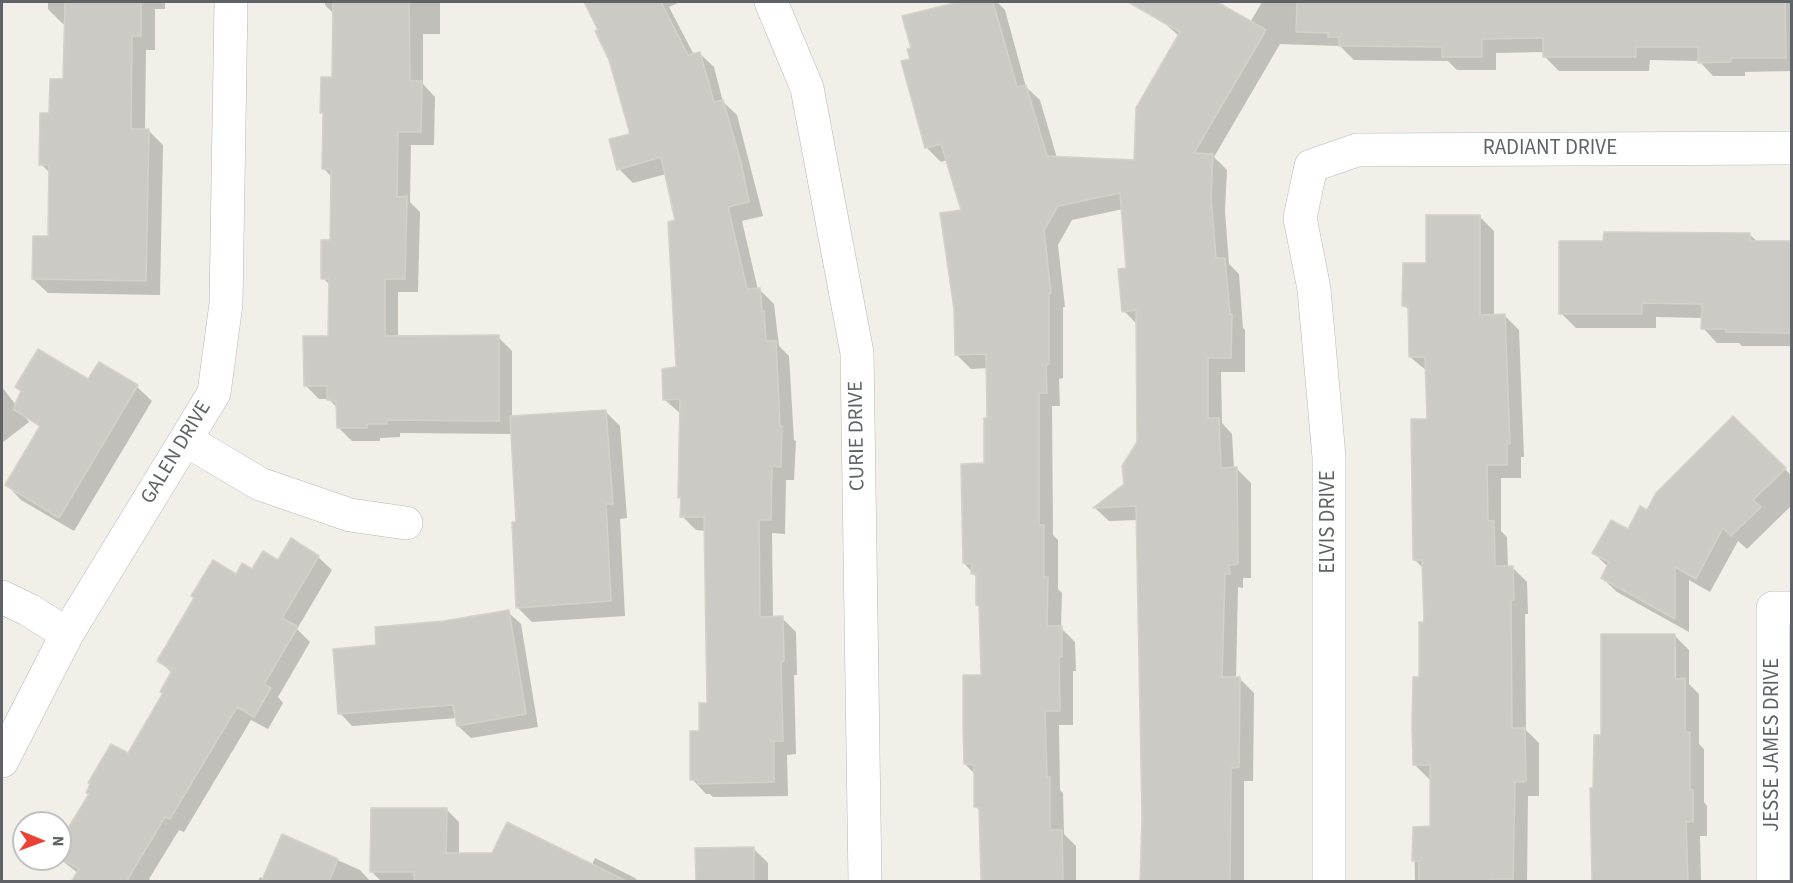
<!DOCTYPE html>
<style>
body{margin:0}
#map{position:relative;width:1793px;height:883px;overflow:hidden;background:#f1efe8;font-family:"Source Sans 3",sans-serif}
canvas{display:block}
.frame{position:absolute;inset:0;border:3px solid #5f6368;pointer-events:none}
.north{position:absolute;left:12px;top:811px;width:60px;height:60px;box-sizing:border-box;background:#fff;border:2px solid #bfc1c3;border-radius:50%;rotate:91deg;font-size:16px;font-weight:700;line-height:24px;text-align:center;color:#5f6368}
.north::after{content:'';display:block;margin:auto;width:21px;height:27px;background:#ea4335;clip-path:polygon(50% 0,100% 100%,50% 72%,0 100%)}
</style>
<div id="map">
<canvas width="1793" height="883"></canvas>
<div class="frame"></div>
<div class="north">N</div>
</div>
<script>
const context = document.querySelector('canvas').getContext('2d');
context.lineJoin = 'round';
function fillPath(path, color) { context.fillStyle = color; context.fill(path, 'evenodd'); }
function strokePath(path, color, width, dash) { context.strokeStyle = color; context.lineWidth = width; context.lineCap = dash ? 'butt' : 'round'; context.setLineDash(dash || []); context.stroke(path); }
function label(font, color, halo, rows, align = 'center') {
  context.font = font + ' "Source Sans 3",sans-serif'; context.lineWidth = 4.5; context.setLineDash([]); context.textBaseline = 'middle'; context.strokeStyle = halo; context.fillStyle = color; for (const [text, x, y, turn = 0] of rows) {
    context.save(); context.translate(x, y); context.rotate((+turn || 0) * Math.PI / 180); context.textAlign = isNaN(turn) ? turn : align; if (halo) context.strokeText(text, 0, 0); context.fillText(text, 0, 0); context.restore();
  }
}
fillPath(new Path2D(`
 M48 2H165V9H155V50H146L145 130H148L163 145 160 295 48 293 33 279 50 238 51 174 41 164 51 114 65 81 66 24H63L48 9Z
 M325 2H440V34H423V84L435 97 434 145H411L410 202 420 212 418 292H398V337H498L512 351V417L605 411 620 426 627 518 620 519 625 616 532 622 517 607 518 523 513 434 400 433V437L380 438V441H352L338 427V409L329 399H319L305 385 329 338 330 285 323 278 332 241V177L323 168 324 115 322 112 334 79V14L325 5Z
 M585 2H680L669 7 694 55 699 53 714 67 723 102 737 115 763 216 742 221 758 290H760L774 304 779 346 789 356 794 440 796 441 794 480H786L785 534 772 533 773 618H782L796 632 797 675H794L796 754 787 755 788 796 713 797 710 794H706L692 779 708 705 705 531 696 530 682 516V500L679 497 681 414 665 400 678 369 677 222 666 174 633 183 619 169 631 135 610 60 600 30Z
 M963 2H997L1005 10 1026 87 1040 100 1057 158 1136 162 1179 36 1161 20 1172 2H1217L1251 21 1262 2H1792V71L1745 72V76H1713L1699 61 1650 60 1649 71H1559L1545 57V52L1496 53V70H1457L1448 61 1354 60 1340 46 1280 44 1214 157 1227 170 1225 211 1229 264 1239 274 1243 328 1245 330V372H1221L1222 423 1232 434 1234 469 1236 468 1251 483V578H1243V588L1238 587 1236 679H1240L1254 693 1253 781H1244V882H1141L1143 818 1138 520 1109 521 1095 508 1125 484 1139 442 1138 325 1124 311 1128 269 1123 209 1072 220 1058 245 1065 307H1063V378L1059 379 1060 406H1052L1053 535 1058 540V589L1062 593 1061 628 1075 642 1076 671H1073V725H1059L1060 790 1063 793 1064 834 1076 846V881L1085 882H965L982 880 981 812 976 807 975 774 965 764 982 676 981 608 977 605V578L964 563 985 465 989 419 988 368 971 369 957 355 963 212 947 160 941 162 927 148 911 60 913 49 904 17Z
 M1480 217 1494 231V316L1504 315 1519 330 1524 457H1521V478H1501V531L1507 537 1508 568H1513L1527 582 1528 614H1525L1526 730 1539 743V796H1528L1527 882H1415L1414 828H1432V779H1429L1415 765 1426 624 1423 568 1415 560 1429 421 1427 371 1410 357 1409 310 1404 305 1428 264Z
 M1749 234 1758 242 1792 243V346H1742L1739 343H1717L1703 328V318L1656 317V328H1576L1561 313 1605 243Z
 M89 381 137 387 152 401 74 531 21 500 7 485Z
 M2 387 29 422 2 443Z
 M1733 418 1792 476V505L1747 549 1738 541 1710 592 1689 580V632L1617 592 1602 578 1608 567 1594 553 1628 531Z
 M318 557 332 570 297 629 310 642 278 697 283 703 268 729 251 720 184 832 179 830 149 879 152 882H73L78 873 60 859V844L128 755 164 694 172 673 159 661 236 576 278 562Z
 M508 612 521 624 538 727 471 738 458 726 457 718 352 726 340 713 378 646 444 622Z
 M1674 635 1689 650V684L1699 694V744L1704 749V802L1707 806V836H1700L1701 882H1594L1595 790 1603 737ZM1673 648H1676V686H1673Z
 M446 809 459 822V854L591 867 595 858 635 878 639 882H382L372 872Z
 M283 836 360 870 371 882H258L260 877 264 879Z
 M753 848 768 863V882H697Z`), '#0003');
const building = new Path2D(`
 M65 2H141V36H132L131 129H149L146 281 32 279 33 236H48L49 165H39L40 113H49L50 79H63Z
 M333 2H409L410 81H422L421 132H398L397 197 407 196 405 279H385V336L499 335V421L387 420V424H367V428H337L336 401 327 400V386H304L303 336H328L329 279H321V240H330L331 169H322L323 113H320L321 77H332Z
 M584 2H661L688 55 700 52 714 102 723 100 741 162 749 202 728 207 747 289 760 288 762 311H764L766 341H776L780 426H782L781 467 772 466 771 520H759L760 617 783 616 784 661 781 662 783 741H774V782L698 784V780H690V731H699V703H707L704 517H680L681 497 678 498 680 399 663 400 662 369 676 367 668 222 675 220 661 157 617 170 609 139 630 134 609 60 595 31 598 30Z
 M958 2H993L1017 87 1026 85 1047 156 1134 160 1136 108 1180 32 1128 2H1217L1266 30 1194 153 1213 154 1211 196 1216 258H1225L1230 314H1232L1231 358H1208V418H1219L1221 468 1237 467 1238 564 1229 565 1230 574H1225L1222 677H1240L1239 767 1231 768 1230 882H1140L1142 818 1136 506 1093 508 1124 484 1122 466 1137 442 1136 310 1122 312 1118 269 1126 268 1120 193 1058 206 1044 230 1051 293 1049 294V364L1046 365 1047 393H1039V525H1044V577H1048L1047 626H1062V657H1059L1060 711H1045L1047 777H1050V830H1062L1063 882H981L979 807H974V765L964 764 963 725V675H981L979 605H976V574H971L972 564 963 563 961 464 984 463V418H987L986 354 955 355 954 309 940 213 961 210 941 144 925 148 901 61 910 59 907 49 911 48 902 16Z
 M1297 2H1785L1786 58H1731V62L1698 63V47H1636V57H1543V38L1482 39V57H1442V47L1339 46V37H1328V33L1296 32Z
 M1426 215H1480V315L1505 314 1510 444H1507V465H1487L1488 521H1494L1495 566H1513L1514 600H1511L1512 728H1525L1526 782H1515L1513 879H1490V882H1419V861H1412L1413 827 1430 826V765H1413L1412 725 1413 677H1419V622H1424L1422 560H1413L1411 419H1427L1425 357H1409L1408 306H1402L1403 263H1426Z
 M1604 232 1750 233V241H1791V333L1726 332V329H1701L1702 304 1642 303V314H1559V241H1603Z
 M38 349 88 379 99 362 138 385 59 518 5 485 40 426 13 409 21 391 15 387Z
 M606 410 613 504H606L611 601 516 608 512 522H516L510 416Z
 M1733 416 1786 468 1753 500 1761 507 1731 536 1723 528 1696 579 1675 567V619L1601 578 1609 562 1592 553 1611 520 1628 529 1640 506 1647 510 1656 493Z
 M291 538 319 556 282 618 298 627 264 684 271 688 254 717 237 707 170 819 165 817 126 882H71L79 869 60 858V841L89 794 86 793 90 784 88 783 111 744 128 753 163 693 160 692 172 670 157 661 194 598 191 596 213 560 236 574 242 563 252 569 263 551 278 560Z
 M509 610 526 714 457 726 453 705 338 714 333 649 376 645 375 627 444 621Z
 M1601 634H1675V679L1685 678V732H1690V789L1693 790V822H1686L1688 882H1592L1590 788H1593L1594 735H1601Z
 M371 808H447L446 853H492L507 822 628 882H414V872H370Z
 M282 834 338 859 329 882H261Z
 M754 847V882H696L695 848Z`);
fillPath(building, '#cccac5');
strokePath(building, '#d6d1c6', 1.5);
const street = new Path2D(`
 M771 2 807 88 857 353 865 882
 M186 440 260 484 350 515 406 523
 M2 597 29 610 67 634
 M2 761 67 634 214 393 226 304 231 2
 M1329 882V457L1314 289 1300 218 1311 166 1357 150 1792 148
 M1773 882V608H1792`);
strokePath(street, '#b5b8bc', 34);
strokePath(street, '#fff', 33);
label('21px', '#5f6368', '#fff', [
 ["RADIANT DRIVE",1550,149],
 ["CURIE DRIVE",858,436,-91],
 ["GALEN DRIVE",177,453,-59],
 ["ELVIS DRIVE",1329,522,-90],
 ["JESSE JAMES DRIVE",1773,745,-90]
]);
</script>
